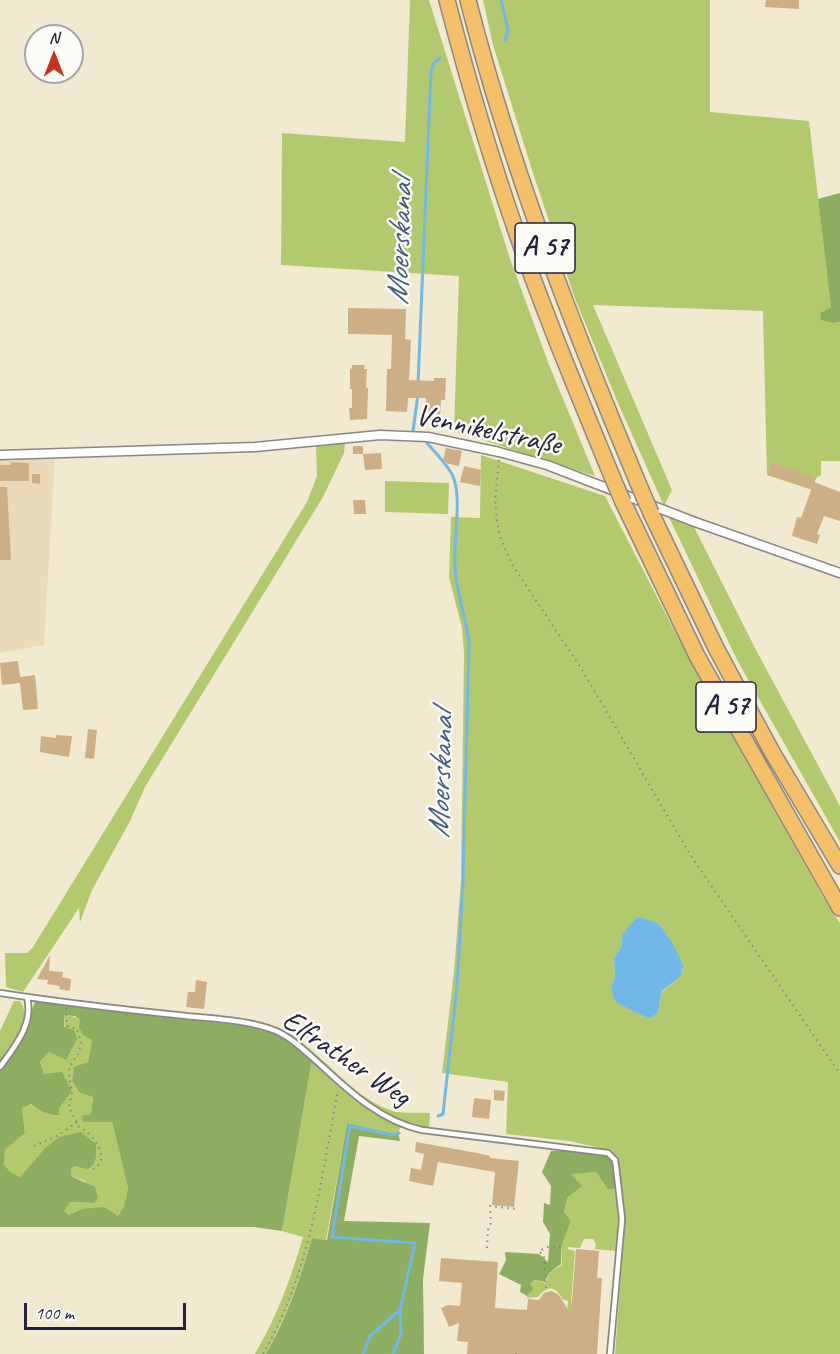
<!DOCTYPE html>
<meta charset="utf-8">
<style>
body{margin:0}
#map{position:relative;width:840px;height:1354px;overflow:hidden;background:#f1ead1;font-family:Caveat,sans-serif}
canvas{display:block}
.north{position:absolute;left:24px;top:24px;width:60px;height:60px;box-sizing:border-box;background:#fdfcf7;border:2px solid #a5a5ac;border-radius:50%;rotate:0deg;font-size:16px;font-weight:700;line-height:24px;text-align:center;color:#22223b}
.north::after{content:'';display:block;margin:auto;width:21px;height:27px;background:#c8321e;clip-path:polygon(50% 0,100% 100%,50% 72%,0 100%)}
.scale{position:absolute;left:24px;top:1303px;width:162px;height:27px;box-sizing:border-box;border:3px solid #22223b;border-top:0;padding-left:8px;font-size:18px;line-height:21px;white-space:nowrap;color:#22223b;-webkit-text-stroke:4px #fdfcf7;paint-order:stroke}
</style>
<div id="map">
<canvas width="840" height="1354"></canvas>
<div class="north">N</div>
<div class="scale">100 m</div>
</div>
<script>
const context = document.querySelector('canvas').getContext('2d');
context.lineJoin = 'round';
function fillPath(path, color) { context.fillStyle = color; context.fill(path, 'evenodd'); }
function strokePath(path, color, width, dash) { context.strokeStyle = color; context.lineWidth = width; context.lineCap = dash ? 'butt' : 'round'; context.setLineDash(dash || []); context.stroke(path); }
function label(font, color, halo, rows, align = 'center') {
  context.font = font + ' Caveat,sans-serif'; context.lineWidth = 5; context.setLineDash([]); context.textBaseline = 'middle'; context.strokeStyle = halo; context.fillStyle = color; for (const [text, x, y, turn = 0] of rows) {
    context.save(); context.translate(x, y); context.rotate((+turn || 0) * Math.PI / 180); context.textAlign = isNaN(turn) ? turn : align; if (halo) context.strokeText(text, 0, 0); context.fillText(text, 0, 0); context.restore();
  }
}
fillPath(new Path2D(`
 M55 455 44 645 0 653V458Z`), '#ead9ba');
fillPath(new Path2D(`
 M410 0H429L509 256 549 365 595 476 454 431 459 276 281 265 282 133 405 142Z
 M483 0H710V112L809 121 831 307 820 313 834 323 840 322V461H821V475L816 478 812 490 767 475 763 311 593 305 672 490 664 506 618 403 574 296 532 170 493 45Z
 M345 443 344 453 323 497 145 787 129 823 92 890 80 922 79 908 23 992 6 987 5 953H27L33 947 307 502 317 476 316 445Z
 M481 455 605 496 690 661 827 904 840 923V1354H615L625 1220 618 1160 615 1155 604 1149 569 1141 506 1134 508 1082 442 1073 454 972 461 880 464 653 462 628 449 577 451 517 480 518ZM673 944 683 967 681 970V976L662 992 658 1013 650 1019 620 1005 611 987 615 977 614 959 622 945Z
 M385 481 449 483 448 514 385 512Z
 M668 515 693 525 756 650 840 806V842L737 660Z
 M14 1001H20C34 1021 12 1046 0 1062V1031Z
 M64 1015C83 1016 84 1025 92 1040L88 1062 74 1068 72 1080 93 1096 91 1115 83 1122H112L128 1188 124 1206 118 1216 81 1209 69 1215 63 1211 70 1202 94 1203 85 1181 71 1176V1169L75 1166 81 1167 44 1149 20 1177 11 1174 4 1165 5 1150 25 1133 22 1108 30 1104C38 1111 50 1116 60 1115L59 1109 72 1091 44 1074 40 1062 49 1052 66 1060Z
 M217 1016C239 1019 261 1019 281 1029 320 1048 351 1099 393 1111 404 1114 418 1112 430 1113L429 1128C384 1124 349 1087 316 1059 305 1048 294 1037 279 1030 262 1022 229 1024 217 1016Z
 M312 1060C339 1085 367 1113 401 1127L398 1132 391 1133 347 1123 326 1240 312 1238C300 1279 286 1316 266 1354H255C278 1314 290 1281 303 1237L282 1231Z
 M596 1172 608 1190 617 1188 619 1203 616 1251 595 1249 596 1244 593 1239H584L580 1248 568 1247V1249L575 1251 571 1303 584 1304 583 1315 567 1313 568 1301 562 1299C556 1285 547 1286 538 1297L527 1298V1296L534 1289 530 1284 536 1280 546 1283 549 1273 562 1265 561 1247 571 1221 564 1212 568 1197 571 1173Z`), '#b2c96e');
fillPath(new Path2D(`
 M840 193V322L834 323 821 320 820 313 831 307 818 199Z
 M35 1001 253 1027C277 1033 294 1044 312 1060L282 1231 254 1227H0V1070L25 1034ZM64 1015 75 1016 80 1020 79 1027 83 1035 92 1040 88 1062 74 1067 72 1080 79 1092 93 1097 91 1114 82 1116 83 1122H112L128 1188 124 1206 118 1216 104 1207 81 1209 69 1215 64 1211 70 1202 94 1203 98 1198 95 1187 71 1176V1169L75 1166 87 1169C98 1164 96 1155 96 1144L81 1132 59 1137 44 1149 20 1177 11 1173 4 1165 5 1150 25 1133 22 1108 31 1104C38 1111 50 1116 60 1115L59 1109 72 1091 62 1072 44 1074 40 1062 49 1052 66 1060 77 1039 74 1030 64 1027Z
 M347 1123 391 1133 398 1132 400 1141 359 1136 344 1221 430 1223 423 1279 424 1354H266C287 1317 300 1279 312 1238L327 1240Z
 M551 1151C564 1151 605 1148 612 1159 616 1167 616 1179 617 1188L608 1190 596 1172 571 1174 582 1186 568 1197 564 1212 571 1221 561 1247V1264L549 1273 545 1282 535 1280 530 1284 534 1289 527 1296 520 1292 521 1285 499 1274 506 1260 505 1252 539 1254 548 1262 550 1234 543 1222 544 1203 550 1205 551 1186 542 1172Z`), '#8dad61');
fillPath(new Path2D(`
 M640 917 659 924 673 944 684 967 681 970V976L662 991 658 1013 650 1019 620 1005 614 999 611 987 615 977 614 959 622 945V935L636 918Z`), '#70b8e8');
strokePath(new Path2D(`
 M501 0 508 30 505 40
 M418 384 431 71 434 63 440 58
 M413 431 418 394
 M426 442C435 452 445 462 452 474 463 496 453 541 455 566 456 592 466 617 469 643L463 881 457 986 443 1114 438 1116
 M363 1354 370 1336 400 1310 415 1243 332 1237 350 1126 392 1135 399 1133
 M393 1354 401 1334 400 1310`), '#70b8e8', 3);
fillPath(new Path2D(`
 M766 0H799V9L765 7Z
 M348 308 406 309 405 339 411 340 409 380 434 381V378H446L445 400H441L440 418 425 417 426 398H408L407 412 386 411 387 369H391L392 335 348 334Z
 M352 365H365L364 369H367L366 388H368L367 419 350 420 349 408H352V389H350V368L352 369Z
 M353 446H363V454H353Z
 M446 448 462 451 459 466 445 463 443 460Z
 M381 453 382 469 365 470 363 454Z
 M11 462 29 463V481H0V465H11Z
 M771 463 816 477 812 489 768 475Z
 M464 466 481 470 480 486 460 482Z
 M32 474H40V484L32 483Z
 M814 482 840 492V521L824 516 817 534 820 535 817 544 792 536 797 517 801 518Z
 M0 487H7L11 560H0Z
 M353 500H365L366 514H354Z
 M18 661 20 677 35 675 38 709 23 710 20 683 2 685 0 663Z
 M88 729 97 730 94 759 85 758Z
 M56 735 72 736 69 757 40 752 41 736 56 738Z
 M50 955 49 971 63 972 62 977 71 979 70 991 59 989 60 986 47 984 48 980 37 979Z
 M196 980 207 982 204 1009 186 1007 188 992H195Z
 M494 1090 505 1091 504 1101 494 1100Z
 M474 1098 491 1100 489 1119 472 1117Z
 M416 1142 477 1153 490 1156V1158L519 1161 514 1207 492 1205 495 1172 438 1162 433 1186 409 1181 411 1168 421 1170 424 1154 415 1152Z
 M576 1249 599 1251 597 1278H602L597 1354H467L468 1342 457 1341 459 1323 449 1327 441 1308 448 1305 460 1306 462 1283 439 1281 441 1258 498 1262 495 1308 527 1310 528 1299 539 1300 544 1293 551 1291 558 1294 571 1314Z`), '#ccae87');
const lane = new Path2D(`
 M0 993C59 1002 118 1009 177 1015 209 1019 246 1019 276 1031 294 1039 308 1054 323 1067 351 1093 383 1122 422 1130L608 1153 615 1160 616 1166 622 1219 610 1354
 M0 1067C15 1046 34 1024 27 997`);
const street = new Path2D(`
 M0 455 255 447 380 435 428 437 499 452 547 465 695 522 840 573`);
const highway = new Path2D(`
 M447 0C467 77 489 153 515 228 544 313 579 396 613 479
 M468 0C511 169 574 330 641 490
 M623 502 697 656 840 908
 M651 513 716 648 772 752 840 866`);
strokePath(lane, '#8a8686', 8);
strokePath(street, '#8a8686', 11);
strokePath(highway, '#8a8686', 18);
strokePath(new Path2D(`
 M499 460 495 500 497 521 501 540 513 566 581 668 691 856 840 1074
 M66 1008 67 1026 77 1029 81 1042 79 1052 69 1068V1075L72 1092 69 1107 79 1127C89 1131 106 1150 100 1162 99 1165 96 1167 93 1169
 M34 1146 59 1135 77 1122
 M487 1248 488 1230 491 1223 490 1206 516 1209
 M546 1288 544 1256 539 1251 548 1247H563
 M263 1354C310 1273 321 1180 338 1090
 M516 1354V1353`), '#8a8686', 2, [1.5, 4.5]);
strokePath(lane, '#fff', 4.5);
strokePath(street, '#fff', 8);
strokePath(highway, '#f6c06b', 15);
const highwayBridge = new Path2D(`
 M613 479 623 502
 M641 490 651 513`);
strokePath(highwayBridge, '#8a8686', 18, []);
strokePath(highwayBridge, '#f6c06b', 15);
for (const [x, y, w] of [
 [545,248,60],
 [726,707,60]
]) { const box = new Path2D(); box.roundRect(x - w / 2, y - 25, w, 50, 4.5); context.fillStyle = '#fdfcf7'; context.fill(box); strokePath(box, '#22223b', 1.5); }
label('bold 28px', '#22223b', null, [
 ["A 57",545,248],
 ["A 57",726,707]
]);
label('30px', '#22223b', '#fdfcf7', [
 ["Vennikelstraße",488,431,12],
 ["Elfrather Weg",346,1059,34]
]);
label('italic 32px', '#415e80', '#fdfcf7', [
 ["Moerskanal",401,242,-88],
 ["Moerskanal",442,775,-88]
]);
</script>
